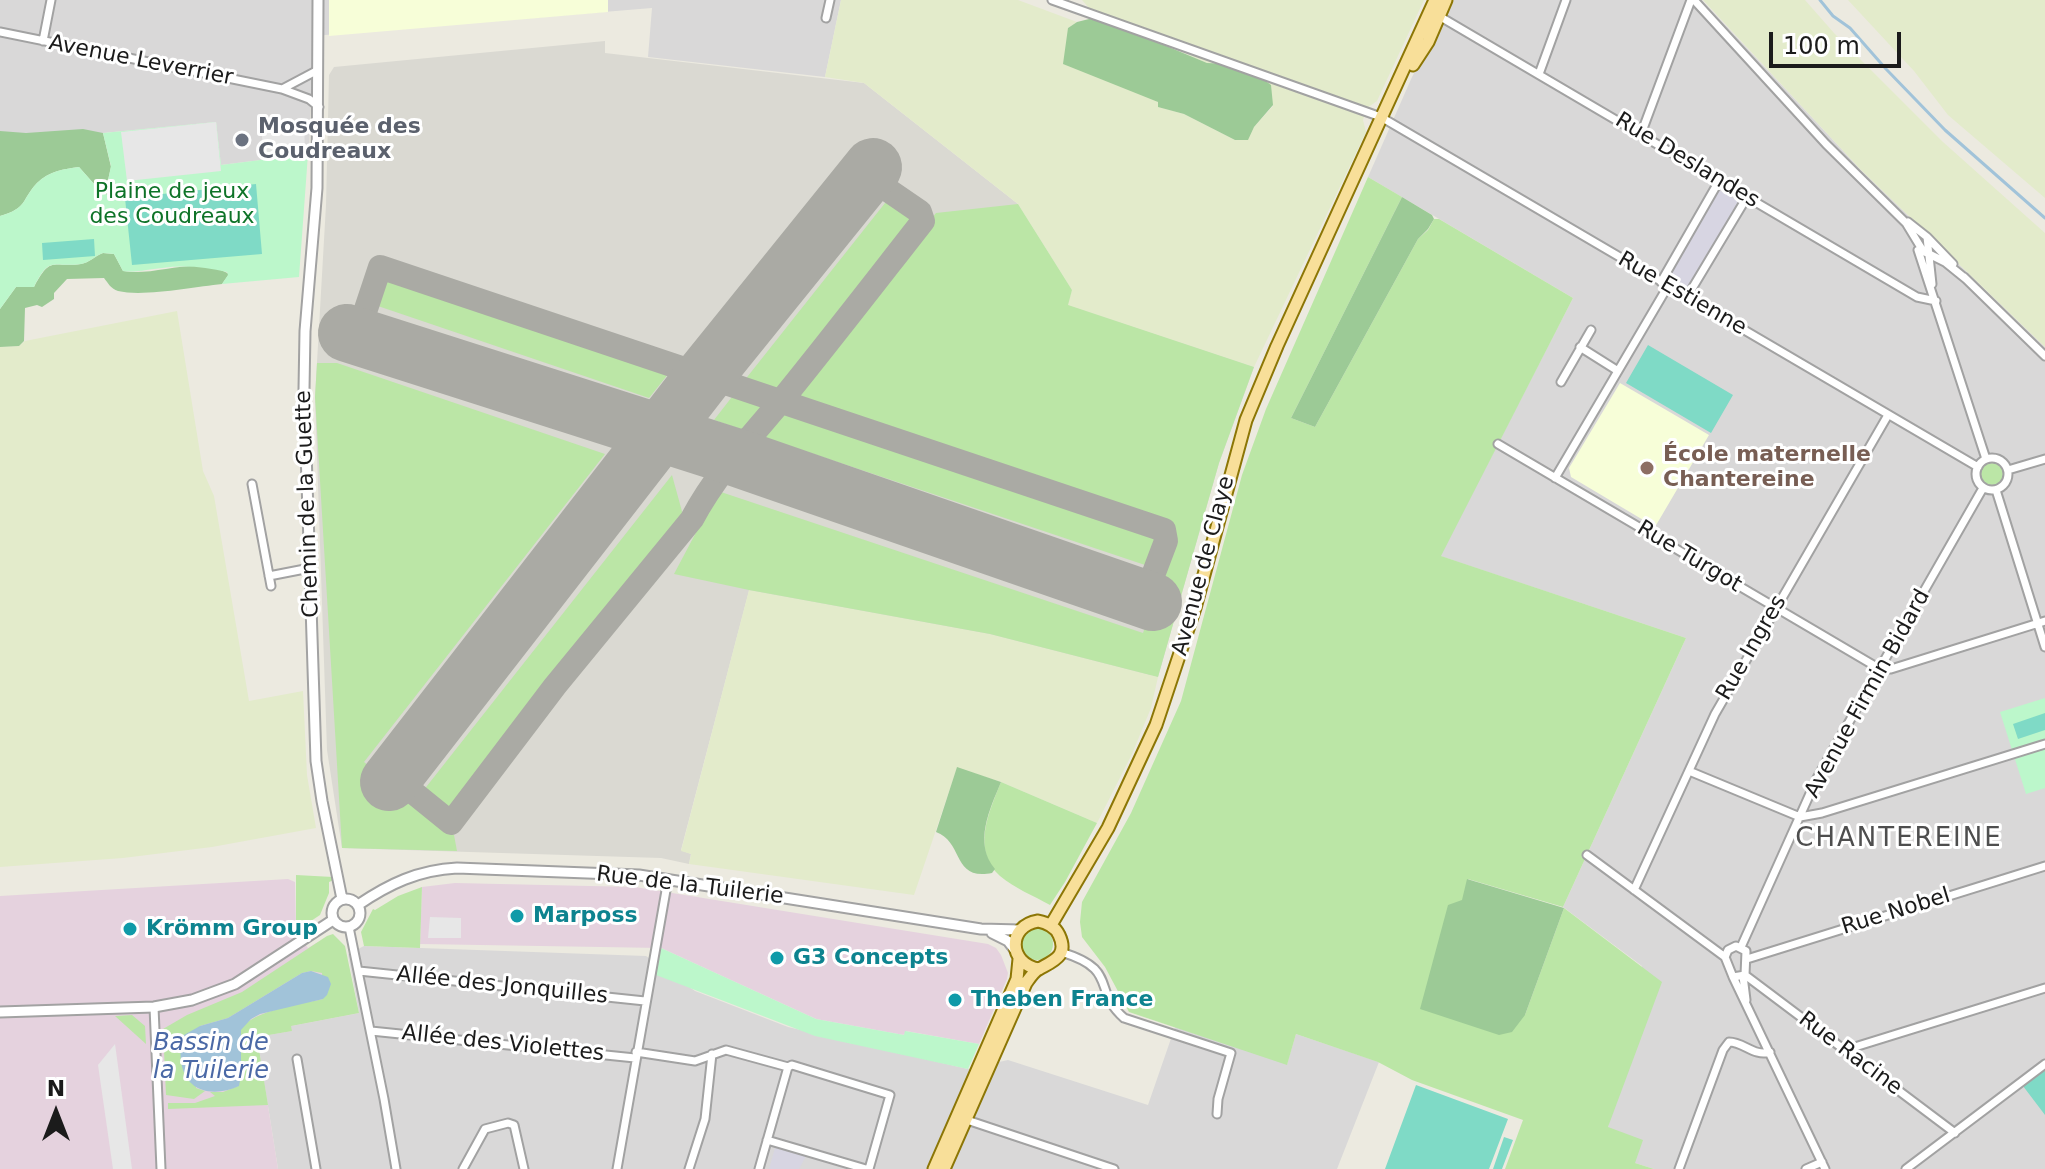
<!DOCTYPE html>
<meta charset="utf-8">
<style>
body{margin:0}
#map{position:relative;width:2045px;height:1169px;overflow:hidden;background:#eceae0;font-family:"DejaVu Sans",sans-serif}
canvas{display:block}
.north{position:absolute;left:16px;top:1073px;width:80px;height:80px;-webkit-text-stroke:6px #fff;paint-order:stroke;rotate:0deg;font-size:22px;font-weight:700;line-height:32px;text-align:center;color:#1b1b1b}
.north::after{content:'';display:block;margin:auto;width:28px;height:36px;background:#1b1b1b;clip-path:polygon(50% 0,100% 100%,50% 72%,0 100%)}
.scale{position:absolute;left:1769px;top:32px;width:132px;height:36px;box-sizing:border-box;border:4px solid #1b1b1b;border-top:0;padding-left:10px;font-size:24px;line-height:28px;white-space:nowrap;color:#1b1b1b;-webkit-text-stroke:6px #fff;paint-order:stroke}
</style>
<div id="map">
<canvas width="2045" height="1169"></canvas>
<div class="north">N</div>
<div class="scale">100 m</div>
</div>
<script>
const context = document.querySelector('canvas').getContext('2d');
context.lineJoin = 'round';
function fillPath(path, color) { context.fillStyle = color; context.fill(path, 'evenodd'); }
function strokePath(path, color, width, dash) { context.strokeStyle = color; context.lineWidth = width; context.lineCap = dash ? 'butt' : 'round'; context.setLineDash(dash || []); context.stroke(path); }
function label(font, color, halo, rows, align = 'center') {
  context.font = font + ' "DejaVu Sans",sans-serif'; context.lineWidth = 6; context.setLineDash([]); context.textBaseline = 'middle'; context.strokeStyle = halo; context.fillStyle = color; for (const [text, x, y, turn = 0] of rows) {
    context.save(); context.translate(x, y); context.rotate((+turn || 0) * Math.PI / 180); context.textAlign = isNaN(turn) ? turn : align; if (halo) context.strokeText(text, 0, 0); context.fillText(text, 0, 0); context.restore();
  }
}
fillPath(new Path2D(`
 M0 0H841L825 77 648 57 652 8 313 36 309 154 221 165 216 122 103 133 0 167Z
 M1454 0H1702L1861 170 2045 347V1169H1654L1635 1163 1608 1127 1642 966 1563 907 1686 638 1440 556 1573 298 1368 177 1412 77Z
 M364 946 646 956 695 991 788 1027 968 1069 1008 1060 1148 1105 1175 1027 1287 1064 1296 1034 1379 1062 1337 1169H278L257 1037 291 1031V1026L359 1013 348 954Z`), '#d9d8d8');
fillPath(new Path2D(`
 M288 879 295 882 296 931 308 948 318 942 359 1013 291 1026 292 1031 257 1037 278 1169H0V896Z
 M455 883 635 887 988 944 996 948 1001 955 1008 973 1007 979 979 1044 906 1031 904 1035 816 1019 661 948 420 944 422 887Z`), '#e5d2de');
fillPath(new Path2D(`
 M329 0H608V12L329 36Z
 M1620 383 1709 435 1655 527 1571 477 1569 468Z`), '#f7fed8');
fillPath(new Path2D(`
 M605 41V53L864 83 1018 204 1068 305 1254 367 1219 463 1158 677 749 591 681 850 691 854 689 864 661 858 342 848 327 750 315 397 326 205 329 75 334 67Z`), '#dad9d2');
fillPath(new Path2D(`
 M841 0H1018L1077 22 1068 28V38L1158 102 1159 107 1184 114 1235 140 1254 127 1273 106 1232 64 1207 63 1097 17 1082 0H1424L1377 101 1367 108 1363 120 1366 132 1254 367 1067 305 1072 290 1018 204 864 83 825 77Z
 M1703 0H1805L1834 33 1943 142 2045 233V347L1861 170Z
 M1848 0H2045V198L1948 115 1914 71Z
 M177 311 203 471 214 496 249 701 303 691 307 775 316 828 212 847 123 858 0 867V347L19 346 25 341Z
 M749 590 990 634 1158 677 1151 708 1132 754 1097 823 1001 782 957 768 914 895 689 864 691 854 681 851Z`), '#e3ebcb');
fillPath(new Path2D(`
 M1368 177 1402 197 1291 418 1315 427 1418 239 1428 230 1434 219H1439L1573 298 1441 556 1686 638 1563 907 1468 879 1525 1015 1564 908 1662 982 1608 1127 1643 1140 1635 1163 1654 1169H1505L1523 1120 1412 1080 1378 1062 1296 1034 1287 1065 1129 1012 1105 967 1082 937 1080 922 1082 902 1131 813 1181 701 1242 475 1266 409Z
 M889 198 915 218 779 393 744 381Z
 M1018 204 1072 290 1068 305 1254 367 1219 463 1158 677 990 634 749 590 674 574 718 491 1143 633 1174 540V532L1163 521 790 399 936 213Z
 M383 276 669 373 649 398 372 304Z
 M317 363H337L605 454 364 762 454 835 457 851 342 848 315 397Z
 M735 393 770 405 746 431 714 420Z
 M782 409 1158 535 1148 566 760 436Z
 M1981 474a11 11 0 1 1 22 0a11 11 0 1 1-22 0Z
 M672 475 683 515 450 811 423 791Z
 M1001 782 1097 823 1065 882 1050 905C1034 896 1014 888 1000 876 971 850 989 812 1001 782Z
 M296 875 333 877 334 880 329 882V893L320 915 296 931Z
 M422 887 420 948 364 946 361 932 373 909 375 910 398 896Z
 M1021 944a16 16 0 1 1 32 0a16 16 0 1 1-32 0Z
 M333 934 345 946 359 1013 291 1026 292 1031 257 1037 268 1105 168 1109V1103H195L215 1096 210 1092H223L238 1086C244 1069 237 1052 239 1035 243 1011 302 1004 323 999L322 973 311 971 302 973 228 1018 200 1026 196 1088 205 1091 194 1099 166 1095 163 1029 187 1015 242 992 327 936Z
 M132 1015 145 1026 146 1044 115 1016Z`), '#bbe6a6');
fillPath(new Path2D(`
 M1097 17 1207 63 1232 64 1251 70 1271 85 1273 105 1254 127 1248 140H1235L1184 114 1158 107V102L1063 64 1068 28 1077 22Z
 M83 129 103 133 111 167 108 180 111 190 108 195 102 193 79 167C64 169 49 171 37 183 21 200 28 208 0 216V131L26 133Z
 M1402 197 1432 215 1434 219 1428 229 1418 239 1315 427 1291 418Z
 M103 253 114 254 123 271C156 277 198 254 229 274L222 284C194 287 143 297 118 291 111 289 108 283 104 278L67 279 54 293V299L42 307 37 305 25 308 24 341 19 346 0 347V309L16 287H34C51 255 52 268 81 264 89 263 95 256 103 253Z
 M957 767 1001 782C990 809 973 843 995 869L992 873C952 881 964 842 936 832Z
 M1467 879 1564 908 1525 1015 1512 1032 1499 1035 1420 1009 1448 905 1462 900Z`), '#9cca96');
fillPath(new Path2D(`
 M216 122 221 165 308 154 299 277 222 284 228 275 227 272C206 267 184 265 162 268 148 269 137 273 123 271L114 254 103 253C95 256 89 263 81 264 52 268 50 255 34 287H16L0 309V216C28 208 21 200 37 183 49 171 64 169 79 167L102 193 108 195 111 190 108 181 111 166 103 133Z
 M2045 698V788L2026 794 2000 712Z
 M661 948 816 1019 904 1035 905 1031 979 1044 968 1069 815 1036 656 975Z`), '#bcf7cb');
fillPath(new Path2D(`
 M256 184 262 254 132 265 125 198Z
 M94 239 95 256 43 260 42 243Z
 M1648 345 1733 395 1711 433 1626 383Z
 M2045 713V730L2018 739 2013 724Z
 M2045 1070V1115L2023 1086Z
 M1416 1085 1508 1119 1489 1169H1385Z
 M1504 1137 1513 1140 1502 1169H1493Z`), '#7fdac6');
fillPath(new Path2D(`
 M304 120 305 155 264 160 261 125Z
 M216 122 221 171 127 181 121 132Z
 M430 917 461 918V938H428Z
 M115 1044 132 1169H113L98 1065Z`), '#e7e7e7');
fillPath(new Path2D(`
 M1719 190 1740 202 1687 293 1667 281Z
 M775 1148 806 1156 799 1169H769Z`), '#d7d5e2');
fillPath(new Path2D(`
 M311 971 328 977 331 984 327 995 323 999 260 1014 251 1019 241 1030V1075L239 1086C213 1098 184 1092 181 1060 180 1051 180 1043 184 1035L200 1026 228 1018 302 973Z`), '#a1c3d9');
strokePath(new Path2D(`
 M1820 0 1833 16 1850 28 1886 69 1945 130 2045 218`), '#a1c3d9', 3);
strokePath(new Path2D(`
 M357 336 380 267 1164 530 1166 541 1144 599
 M393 776 451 823 555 686 692 519C716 474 749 439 781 401 829 342 876 281 923 221L920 212 866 175`), '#aaaaa4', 24);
strokePath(new Path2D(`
 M347 333 732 456 1153 602
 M389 782 705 375 873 167`), '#aaaaa4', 58);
const minor = new Path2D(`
 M1052 0 1381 117
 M1694 0 1826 144 1906 223 1923 251 1945 262 1966 279
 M1439 16 1917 297 1936 301
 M826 18 830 0
 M0 32 282 89 309 99 319 107
 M43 41 51 0
 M1539 74 1566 0
 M284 88 318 70
 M1386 120 1978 467
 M1641 134 1691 0
 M1908 222 1927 237 1932 284
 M1927 237 1953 264
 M1918 250 1986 459
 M1964 277 2045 356
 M1661 282 1719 181
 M1687 297 1747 197
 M1580 347 1618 371
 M1561 382 1591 330
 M1498 444 1880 669H1891L2045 621
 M1976 474a16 16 0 1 1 32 0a16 16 0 1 1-32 0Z
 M2008 470 2045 459
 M1555 478 1668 286
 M252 484 271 586
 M1996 490 2045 647
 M269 576 310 568
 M1689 771 1800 817 1822 813 2045 744
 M1587 855 1725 957
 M1634 890 1715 714 1888 415
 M349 927 384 1099 396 1169
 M1736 946 1746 951 1745 975 1733 977 1725 957 1728 950Z
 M1741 947 1817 778 1983 488
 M1061 952C1120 970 1091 989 1124 1018L1231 1053 1218 1099 1217 1114
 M1747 959 2045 866
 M359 971 645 1001
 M1745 975 1955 1133
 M1743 976 1746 1000
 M1733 977 1825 1169
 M154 1007 161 1169
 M371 1031 635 1058
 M1845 1050 2045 988
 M636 1052 695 1061 726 1050 788 1067 792 1065 890 1095 869 1169
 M297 1059 316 1169
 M967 1120 1114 1169
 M767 1140 866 1169
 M463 1169 485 1129 508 1123 514 1125 524 1169
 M617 1169 668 879
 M689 1169 705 1119 712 1054
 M759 1169 788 1067
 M1679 1169 1723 1050 1729 1042C1744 1042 1754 1057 1770 1052
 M1806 1169 1822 1162
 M1906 1169 2045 1064`);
const tertiary = new Path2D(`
 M318 0 317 188 305 331 304 389 316 761 322 801 342 899
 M332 913a14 14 0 1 1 28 0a14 14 0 1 1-28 0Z
 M358 905C389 884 418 870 457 868L639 875 981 929 1020 930
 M992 933 1008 941 1015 950
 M0 1012 154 1007 192 1000 235 984 333 920`);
const primary = new Path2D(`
 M1413 65 1428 42 1446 0
 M1051 925 1108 828 1156 725 1195 608 1246 420 1277 346 1435 0
 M934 1169 1017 979 1019 959
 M944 1169 1026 983C1029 979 1034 971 1039 969 1053 961 1069 956 1059 935 1055 926 1047 923 1038 921 1007 926 1008 964 1039 969`);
strokePath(minor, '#a2a2a2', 11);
strokePath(tertiary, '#a2a2a2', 13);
strokePath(primary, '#8c7605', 15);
strokePath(minor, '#fff', 7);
strokePath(tertiary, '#fff', 9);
strokePath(primary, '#f8df99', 11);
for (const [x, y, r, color] of [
 [242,140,8,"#6b7280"],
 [1647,468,8,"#8d6e63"],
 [517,916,8,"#0f9aa8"],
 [130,929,8,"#0f9aa8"],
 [777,958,8,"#0f9aa8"],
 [955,1000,8,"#0f9aa8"]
]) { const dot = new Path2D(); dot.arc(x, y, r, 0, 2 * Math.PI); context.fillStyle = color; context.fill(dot); strokePath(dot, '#fff', 3); }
label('22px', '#1b1b1b', '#fff', [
 ["Avenue Leverrier",141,61,11],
 ["Rue Deslandes",1687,161,31],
 ["Rue Estienne",1682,294,30],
 ["Chemin de la Guette",308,504,-92],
 ["Rue Turgot",1689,557,31],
 ["Avenue de Claye",1204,566,-75],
 ["Rue Ingres",1752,648,-60],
 ["Avenue Firmin Bidard",1868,694,-61],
 ["Rue de la Tuilerie",690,886,7],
 ["Rue Nobel",1896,912,-17],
 ["Allée des Jonquilles",502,986,6],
 ["Allée des Violettes",503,1044,6],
 ["Rue Racine",1850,1054,37]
]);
label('bold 22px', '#5b616d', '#fff', [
 ["Mosquée des",258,127],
 ["Coudreaux",258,152]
], 'left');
label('22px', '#0e7328', '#fff', [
 ["Plaine de jeux",172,192],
 ["des Coudreaux",172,217]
]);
label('bold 22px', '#785e54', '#fff', [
 ["École maternelle",1663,455],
 ["Chantereine",1663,480]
], 'left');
label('bold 22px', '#0d838f', '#fff', [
 ["Marposs",533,916],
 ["Krömm Group",146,929],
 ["G3 Concepts",793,958],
 ["Theben France",971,1000]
], 'left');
label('italic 24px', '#4b69a6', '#fff', [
 ["Bassin de",211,1044],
 ["la Tuilerie",211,1072]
]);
context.letterSpacing = '2px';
label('26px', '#4e4e4e', '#fff', [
 ["CHANTEREINE",1899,839]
]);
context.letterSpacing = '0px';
</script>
